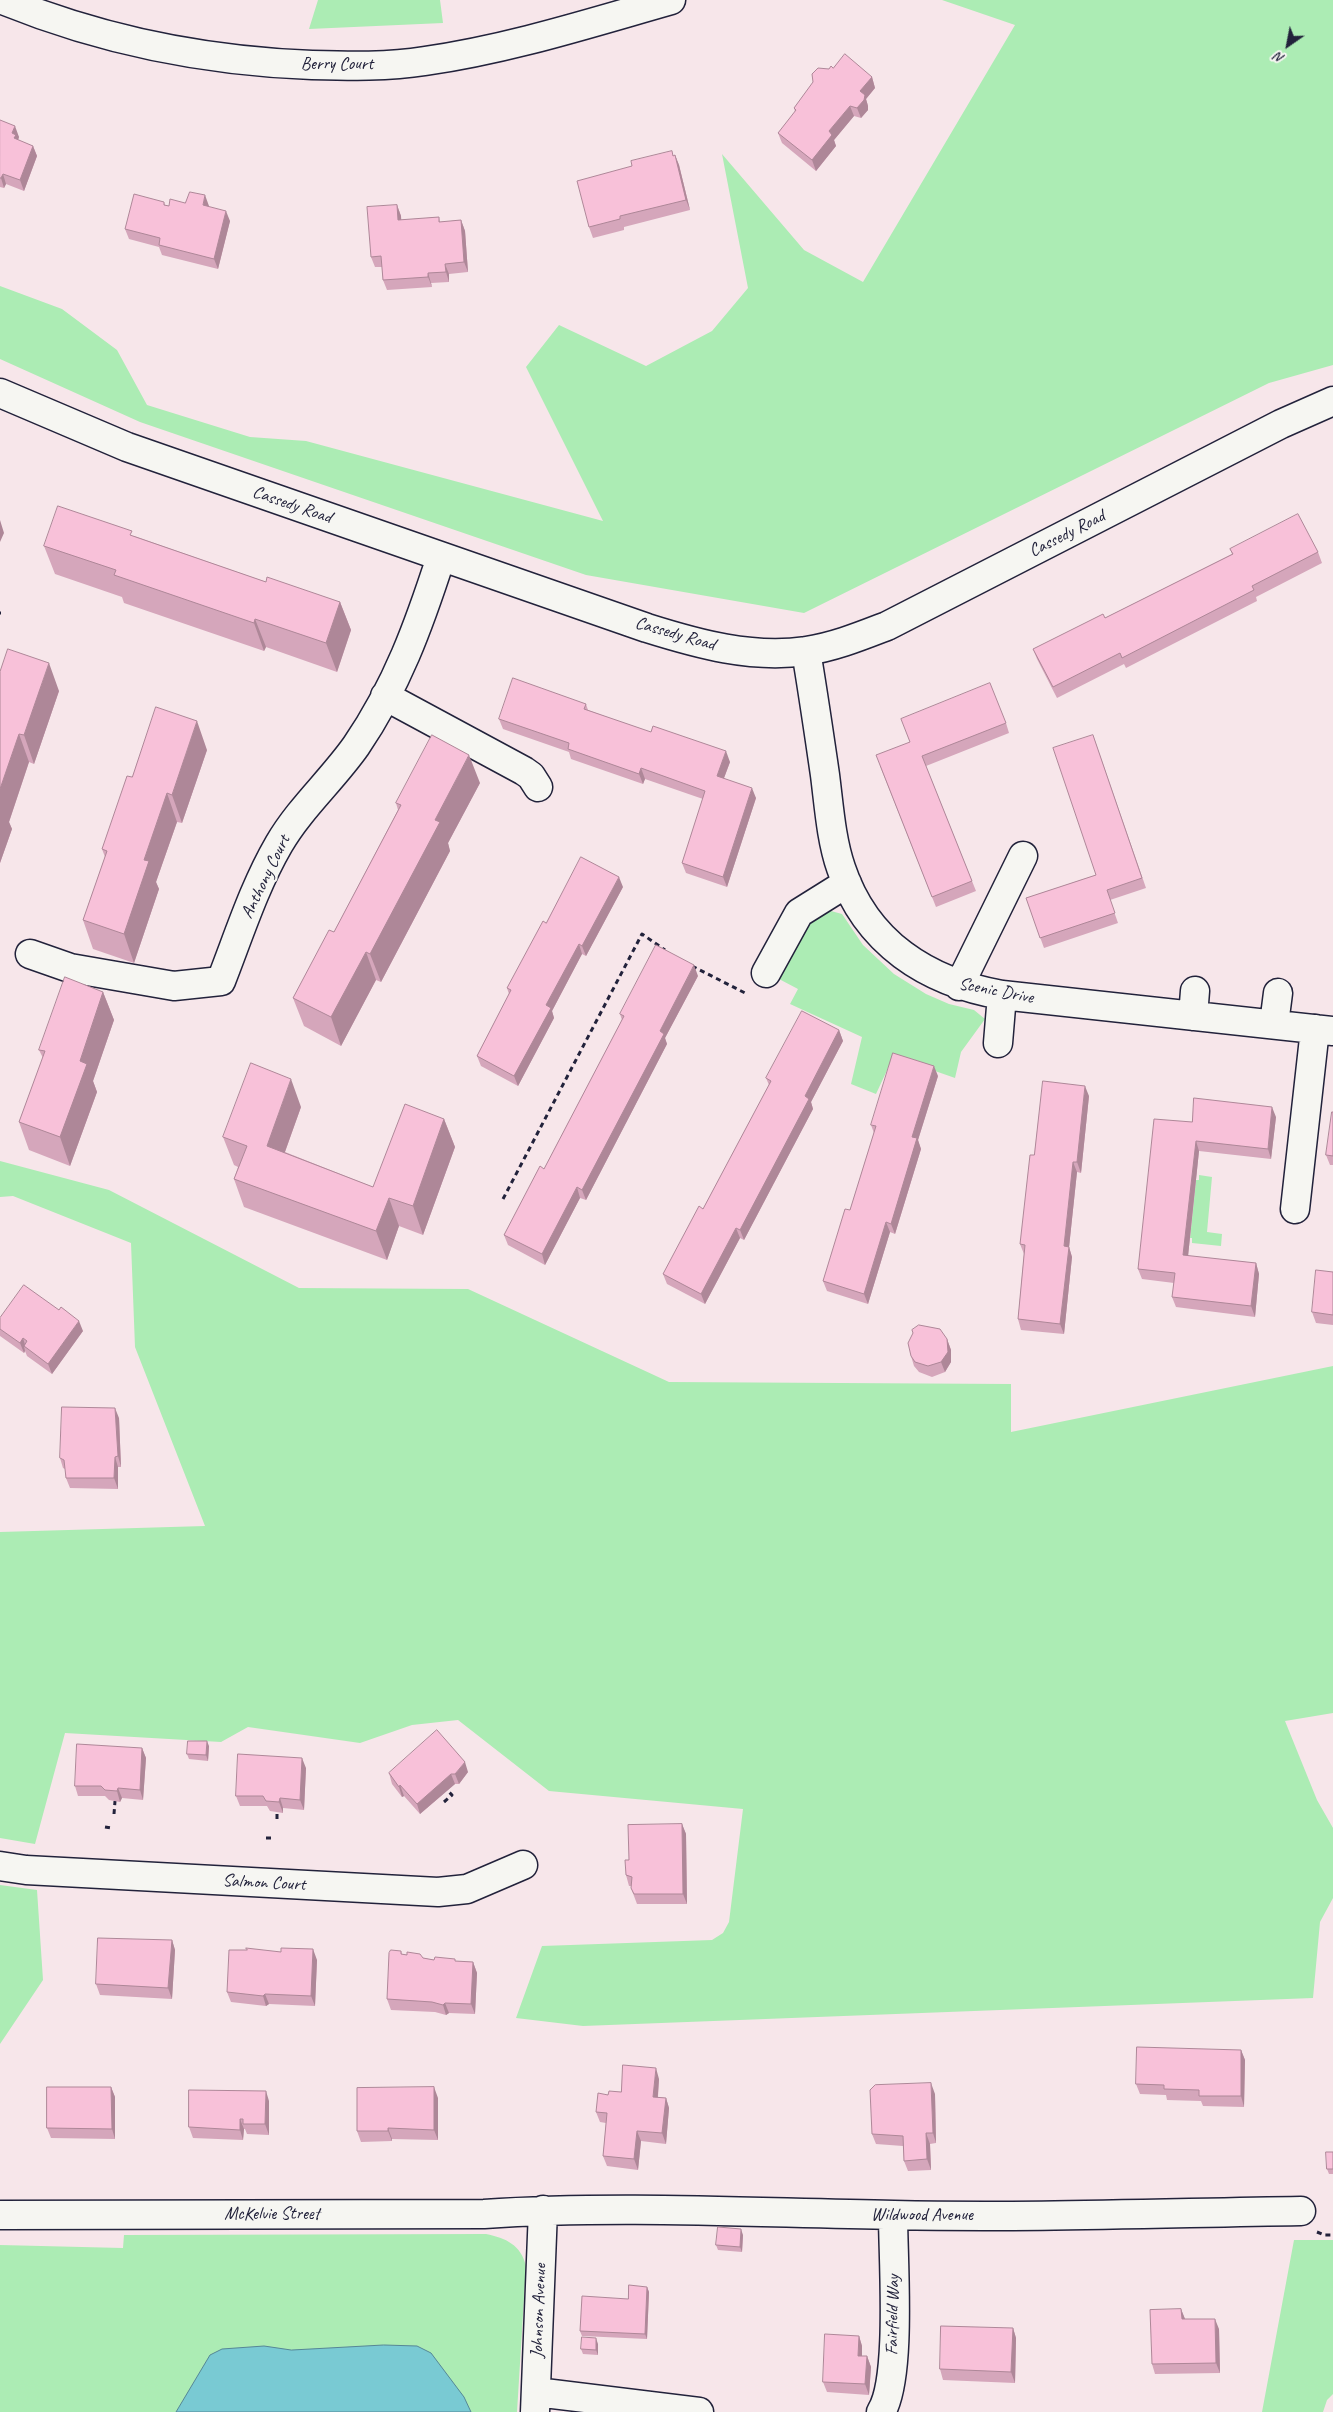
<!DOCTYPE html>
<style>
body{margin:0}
#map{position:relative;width:1333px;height:2412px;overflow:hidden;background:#f7e6ea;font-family:Caveat,sans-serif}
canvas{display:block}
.north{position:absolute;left:1263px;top:20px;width:50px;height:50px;-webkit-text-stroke:4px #f6f6f2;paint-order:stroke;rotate:213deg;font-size:14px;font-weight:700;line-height:20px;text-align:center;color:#22223b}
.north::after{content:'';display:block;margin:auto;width:18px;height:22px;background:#22223b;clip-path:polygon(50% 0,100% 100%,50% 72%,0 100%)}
</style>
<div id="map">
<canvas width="1333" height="2412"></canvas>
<div class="north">N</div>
</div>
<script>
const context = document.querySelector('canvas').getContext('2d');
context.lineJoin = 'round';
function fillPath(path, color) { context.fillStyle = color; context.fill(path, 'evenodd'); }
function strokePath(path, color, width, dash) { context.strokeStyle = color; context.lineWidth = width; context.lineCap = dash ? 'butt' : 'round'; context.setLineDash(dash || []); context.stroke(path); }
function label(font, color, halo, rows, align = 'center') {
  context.font = font + ' Caveat,sans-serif'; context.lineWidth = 4.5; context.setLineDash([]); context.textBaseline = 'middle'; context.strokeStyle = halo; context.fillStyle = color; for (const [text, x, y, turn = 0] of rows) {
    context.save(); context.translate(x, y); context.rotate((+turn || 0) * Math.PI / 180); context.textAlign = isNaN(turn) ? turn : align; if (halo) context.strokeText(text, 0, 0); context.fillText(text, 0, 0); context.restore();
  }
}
fillPath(new Path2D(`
 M318 0H440L443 23 309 29Z
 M942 0H1333V365L1269 383 804 613 586 575 140 422 0 359V286L62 309 117 350 147 405 250 437 306 441 603 521 526 367 559 325 646 366 712 331 748 288 722 154 804 250 863 282 1015 25Z
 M831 911 842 914 863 945 894 974 926 994 949 1004 974 1010 985 1019 961 1052 955 1078 898 1058 889 1066 876 1094 851 1084 862 1037 790 1004 798 989 779 979C790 955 803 919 831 911Z
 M0 1161 109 1190 299 1288 468 1289 669 1382 1011 1384V1432L1333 1366V1713L1285 1721 1317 1800 1333 1828V1898L1320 1922 1313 1998 583 2026 516 2018 542 1946 712 1940 723 1933 729 1922 743 1809 549 1791 458 1720 412 1725 360 1743 248 1727 221 1742 65 1733 35 1844 0 1838V1532L205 1526 135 1347 131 1243 13 1196 0 1197Z
 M1199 1175 1212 1177 1207 1232 1222 1234 1221 1246 1192 1243V1238H1190L1196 1180H1199Z
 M0 1885 37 1890 43 1980 0 2044Z
 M486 2234C506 2238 521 2245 526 2266L517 2412H0V2245L123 2248 124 2235Z
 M1294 2240H1333V2394L1327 2400 1323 2412H1262Z`), '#acecb4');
const water = new Path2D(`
 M384 2345 417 2346 431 2353 464 2397 471 2412H176L210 2355 222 2349 264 2346 291 2350Z`);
fillPath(water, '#79cad3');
strokePath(water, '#568796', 1);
const minor = new Path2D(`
 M3 0C101 40 206 61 312 65 350 66 388 67 425 61 509 49 590 23 671 0
 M0 393 127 447 647 628C698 644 752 659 806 651 834 647 861 636 887 626L1281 424 1333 401
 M806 651C813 692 819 734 825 775 829 806 831 839 841 868 866 943 927 982 1002 995L1333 1031
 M385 696 524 771 531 776 538 787
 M30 954 70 968 174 986 221 981C239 935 254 887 279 844 300 808 332 780 356 746 397 686 419 625 441 557
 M766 973 799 913 847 883
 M959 986 1023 856
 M1193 1016 1195 991
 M1274 1024 1278 993
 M998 1043 1002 995
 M1295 1209 1315 1029
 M0 1866 26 1870 438 1892 467 1889 523 1865
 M0 2215 484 2214C620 2205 757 2213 894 2215 1029 2218 1165 2213 1301 2211
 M536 2392 699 2412
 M535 2412 543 2210
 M881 2412C902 2379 893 2259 893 2215`);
strokePath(minor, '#22223b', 31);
strokePath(new Path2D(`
 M0 613H1
 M692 966 747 994
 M503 1199 642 934 665 950
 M444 1802 452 1795 447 1790
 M114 1814 115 1801
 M277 1819V1812
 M105 1827 111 1828
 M266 1838H272
 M1317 2232 1324 2235H1333`), '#22223b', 3, [5, 4]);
strokePath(minor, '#f6f6f2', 28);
fillPath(new Path2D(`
 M833 68 872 77 875 88 866 99 868 106V110L861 118 854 116 834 140 836 146 816 171 782 143 778 133 795 112 794 108 829 69Z
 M0 120 19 137 18 140 33 146 37 156 24 191 6 184 4 188 0 187Z
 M672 151 673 156 675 155 679 165 690 210 624 227V230L593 238 589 227 632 166Z
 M164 202 165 205 169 206 185 203 209 206H208L230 221 218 269 162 255 159 247 129 239 125 229Z
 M397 205 401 216V220L439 217 440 222 461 220 465 231 468 272 449 274V282L431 283 432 287 387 290 383 280 382 267H375L371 257Z
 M134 536 266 582 340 602 351 630 337 672 266 647 264 651 124 603 122 597 55 574 44 546Z
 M1230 549 1318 552 1322 563 1256 597 1257 601 1126 668 1124 664 1057 698 1037 659 1033 649 1105 618 1232 554Z
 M0 672 59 691 34 764 29 762 9 822 12 829 0 863Z
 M586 704 588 710 730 762 724 778 756 798 727 887 686 873 682 863 703 799 645 779 643 784 571 759 569 752 503 729 499 719Z
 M1006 723 1009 733 926 766 976 891 936 907 880 766Z
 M1093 735 1146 888 1110 900 1118 923 1044 948 1026 898 1096 875Z
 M207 750 182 823 177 822 156 882 159 889 134 963 93 949 83 920 105 857 102 849 132 777Z
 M480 783 448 843 450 851 381 982 376 980 341 1046 304 1026 293 998 334 932 398 810 396 803Z
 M623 887 586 956 582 954 552 1011 554 1018 518 1086 481 1066 477 1056 509 994 507 988 546 923Z
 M698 976 665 1038 667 1044 586 1200 580 1198 545 1265 508 1245 504 1235 544 1169 622 1020 620 1014Z
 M103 992 114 1020 93 1081 97 1092 70 1166 29 1150 19 1122 43 1058 39 1050Z
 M839 1030 843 1041 811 1102 813 1109 744 1240 740 1238 705 1304 667 1284 663 1274 703 1209 769 1085 766 1078Z
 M938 1076 918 1140 921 1149 895 1234 890 1232 868 1304 827 1291 823 1281 850 1210 874 1133 871 1125Z
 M1089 1096 1081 1173 1077 1172 1069 1247 1072 1257 1064 1334 1021 1330 1018 1319 1024 1254 1020 1244 1034 1155Z
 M301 1107 285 1152 373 1187 444 1119 455 1147 423 1235 399 1226 387 1260 244 1207 234 1179 238 1167 234 1165 223 1137Z
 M1333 1112V1165H1330L1326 1155Z
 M1276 1117 1271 1159 1199 1151 1188 1256 1256 1263 1259 1274 1255 1317 1176 1307 1172 1297 1174 1283 1142 1279 1138 1269 1192 1122Z
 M1333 1272V1325L1316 1323 1312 1312Z
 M0 1318 83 1331 52 1374 27 1356 25 1351 24 1353 0 1336Z
 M947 1339 951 1350V1362L945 1372 932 1377 919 1372 914 1366 911 1356Z
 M119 1418 121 1467H118V1489L70 1488 66 1478 65 1469 63 1468 60 1458Z
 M209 1746 208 1761 189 1759 187 1754Z
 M142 1748 146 1758 143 1800 122 1798 120 1802 109 1800 105 1796H78L75 1786Z
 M306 1768 304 1810 283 1808V1813L270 1811 267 1806H240L236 1796Z
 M468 1772 459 1784H455L420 1814 404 1796 402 1797 392 1784 389 1773Z
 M682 1824 686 1834 687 1904H637L631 1888V1886H629L626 1875 629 1860Z
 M172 1940 175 1950 172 1999 100 1995 96 1984Z
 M401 1951 402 1954 434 1960 455 1959V1961L473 1962 477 1973 475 2014 449 2013 446 2015 435 2012 391 2010 387 1999Z
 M281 1952 317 1960 315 2006 269 2004 266 2006 231 2002 227 1992Z
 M1241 2050 1245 2060 1244 2107 1203 2106 1201 2101 1167 2100 1166 2095 1140 2094 1136 2084Z
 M659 2079 658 2097 666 2098 669 2108 666 2144 641 2141 638 2170 607 2166 603 2156 606 2123 600 2122 596 2112 608 2095 621 2092Z
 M111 2087 115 2097V2139L51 2138 47 2128Z
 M935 2094 936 2143 930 2144 931 2170 908 2171 904 2161 903 2146 876 2144 872 2134Z
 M438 2098V2140L392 2139V2141L361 2142 357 2131Z
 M269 2101V2135L247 2134 245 2129H244L243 2140 193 2138 189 2127Z
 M1333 2152V2174H1329L1327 2169Z
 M743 2235 742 2252 718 2250 716 2245Z
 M647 2287 649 2292 647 2339 582 2336 580 2331Z
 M1181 2309 1185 2319 1219 2329 1220 2373 1155 2374 1152 2364Z
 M1013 2328 1016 2338 1015 2383 943 2380 940 2369Z
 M859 2336 862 2346V2356H867L871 2367 869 2395 827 2392 823 2382Z
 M598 2344V2355L583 2354 581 2349Z`), '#d5a6bb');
fillPath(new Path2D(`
 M872 77 875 88 866 99 868 106V110L861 118 857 108 860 91Z
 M850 106 854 116 834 140 836 146 816 171 812 160 829 131Z
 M15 126 19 137 18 140V149L12 133Z
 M33 146 37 156 24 191 20 180Z
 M675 155 679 165 690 210 686 200Z
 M3 174 6 184 4 188 1 178Z
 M205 195 209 206 206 215 203 205Z
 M397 205 401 216 402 231 398 220Z
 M226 211 230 221 218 269 214 259Z
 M461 220 465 231 468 272 464 262Z
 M445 264 449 274V282L446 272Z
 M428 273 431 283 432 287 428 277Z
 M0 520 4 533 0 542Z
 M340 602 351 630 337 672 326 643Z
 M255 619 266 647 264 651 254 623Z
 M49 663 59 691 34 764 24 735Z
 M197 721 207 750 182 823 172 795Z
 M19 734 29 762 9 822 12 829 0 863V789Z
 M726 751 730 762 721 786 717 776Z
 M469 755 480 783 448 843 450 851 381 982 370 954 435 820Z
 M641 768 645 779 643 784 639 774Z
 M752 788 756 798 727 887 723 877Z
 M167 793 177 822 156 882 159 889 134 963 124 934 144 860Z
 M619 877 623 887 586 956 582 946Z
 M579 944 582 954 552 1011 554 1018 518 1086 514 1076 546 1005Z
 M366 952 376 980 341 1046 331 1017Z
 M694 965 698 976 665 1038 667 1044 586 1200 582 1190 660 1031Z
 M103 992 114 1020 93 1081 97 1092 70 1166 60 1137 80 1061Z
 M839 1030 843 1041 811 1102 813 1109 744 1240 740 1230 805 1096Z
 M934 1066 938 1076 918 1140 921 1149 895 1234 891 1224 912 1137Z
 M291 1079 301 1107 277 1174 267 1146Z
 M1085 1086 1089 1096 1081 1173 1077 1162Z
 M1272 1107 1276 1117 1271 1159 1268 1149Z
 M444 1119 455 1147 423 1235 413 1206Z
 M1196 1141 1199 1151 1187 1266 1183 1255Z
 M1073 1162 1077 1172 1068 1257 1064 1246Z
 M577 1187 580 1198 545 1265 542 1254Z
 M389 1198 399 1226 387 1260 376 1231Z
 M886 1222 890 1232 868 1304 864 1294Z
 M736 1228 740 1238 705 1304 701 1294Z
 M1069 1247 1072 1257 1064 1334 1060 1324Z
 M1256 1263 1259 1274 1255 1317 1251 1306Z
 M79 1321 83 1331 52 1374 48 1364Z
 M23 1338 26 1348 24 1346 25 1351 24 1353 20 1343Z
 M947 1339 951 1350V1362L945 1372 941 1362Z
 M115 1408 119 1418 121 1467 118 1456Z
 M115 1457 118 1467V1489L114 1478Z
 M207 1741 209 1746 208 1761 206 1755Z
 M142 1748 146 1758 143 1800 140 1790Z
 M302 1758 306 1768 304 1810 300 1800Z
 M465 1762 468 1772 459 1784 455 1774Z
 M451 1774 455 1784 420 1814 417 1804Z
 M400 1785 404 1796 402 1797 399 1787Z
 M118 1788 122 1798 120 1802 117 1791Z
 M280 1798 283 1808V1813L279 1802Z
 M682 1824 686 1834 687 1904 683 1894Z
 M172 1940 175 1950 172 1999 168 1988Z
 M313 1949 317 1960 315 2006 311 1996Z
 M473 1962 477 1973 475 2014 471 2004Z
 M265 1994 269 2004 266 2006 263 1996Z
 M445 2003 449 2013 446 2015 443 2005Z
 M1241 2050 1245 2060 1244 2107 1241 2096Z
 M656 2068 659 2079 657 2107 653 2097Z
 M931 2083 935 2094 936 2143 933 2133Z
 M111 2087 115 2097V2139L112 2129Z
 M434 2087 438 2098V2140L434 2130Z
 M266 2091 269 2101V2135L265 2124Z
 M666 2098 669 2108 666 2144 662 2133Z
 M240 2119 244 2129 243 2140 240 2130Z
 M388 2128 392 2139V2141L388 2131Z
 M637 2131 641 2141 638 2170 634 2159Z
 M926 2133 930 2144 931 2170 927 2159Z
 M741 2229 743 2235 742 2252 740 2247Z
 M647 2287 649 2292 647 2339 645 2334Z
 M1181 2309 1185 2319H1182Z
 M1215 2319 1219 2329 1220 2373 1216 2363Z
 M1013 2328 1016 2338 1015 2383 1011 2372Z
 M859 2336 862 2346V2366L858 2356Z
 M596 2338 598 2344V2355L596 2350Z
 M867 2356 871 2367 869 2395 865 2384Z`), '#ae8798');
const building = new Path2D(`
 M845 54 872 77 860 91 865 95 864 100 857 108 850 106 829 131 832 135 812 160 778 133 796 110 794 108 813 82 812 74 818 68 829 69 831 66 833 68Z
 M0 120 15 126 12 133 16 135 14 138 33 146 20 180 3 174 1 178H0Z
 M672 151 673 156 675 155 686 200 620 216V219L589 227 577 181 632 166 631 161Z
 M190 192 205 195 203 205 226 211 214 259 159 245 160 238 125 229 134 194 164 202V205L169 206 170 199 185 203Z
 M397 205 398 220 439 217V222L461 220 464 262 445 264 446 272 428 273V277L383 280 381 256 371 257 367 207Z
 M58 506 132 531 130 535 266 582 267 577 340 602 326 643 255 619 254 623 114 575 116 570 44 546Z
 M1298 514 1318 552 1252 586 1254 590 1122 658 1120 653 1053 687 1033 649 1103 614 1105 618 1233 554 1230 549Z
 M8 649 49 663 24 735 19 734 0 789V672Z
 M513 678 586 704 584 709 651 732 653 726 726 751 717 776 752 788 723 877 682 863 705 791 641 768 639 774 568 749 569 743 499 719Z
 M990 683 1006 723 922 756 972 881 932 897 876 755 910 742 901 719Z
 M156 707 197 721 172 795 167 793 144 860 149 861 124 934 83 920 107 851 102 849 127 776 132 777Z
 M432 735 469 755 435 820 440 822 370 954 366 952 331 1017 293 998 329 930 334 932 401 805 396 803Z
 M1093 735 1142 878 1107 890 1115 913 1040 938 1026 898 1096 875 1053 748Z
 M581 857 619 877 582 946 579 944 546 1005 551 1008 514 1076 477 1056 511 990 507 988 543 921 546 923Z
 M656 945 694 965 660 1031 664 1034 582 1190 577 1187 542 1254 504 1235 540 1166 544 1169 624 1016 620 1014Z
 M65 977 103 992 80 1061 87 1064 60 1137 19 1122 45 1051 39 1050Z
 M802 1011 839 1030 805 1096 809 1099 740 1230 736 1228 701 1294 663 1274 699 1206 703 1209 771 1081 766 1078Z
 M893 1053 934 1066 912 1137 917 1138 891 1224 886 1222 864 1294 823 1281 845 1209 850 1210 876 1126 871 1125Z
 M251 1063 291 1079 267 1146 373 1187 405 1104 444 1119 413 1206 389 1198 376 1231 234 1179 247 1146 223 1137Z
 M1043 1081 1085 1086 1077 1162H1073L1064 1246 1069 1247 1060 1324 1018 1319 1025 1245 1020 1244 1030 1155H1034Z
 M1194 1098 1272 1107 1268 1149 1196 1141 1183 1255 1256 1263 1251 1306 1172 1297 1175 1273 1138 1269 1154 1119 1192 1122Z
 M1332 1112H1333V1156L1326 1155Z
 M1316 1270 1333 1272V1315L1312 1312Z
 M24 1285 59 1310 61 1307 79 1321 48 1364 24 1346 27 1341 23 1338 20 1343 0 1329V1318Z
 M919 1325 940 1329 947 1339 948 1352 941 1362 928 1366 915 1362 911 1356 908 1343 913 1333 912 1330Z
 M62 1407 115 1408 118 1456 115 1457 114 1478H66L64 1460 60 1458Z
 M437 1730 465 1762 455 1774H451L417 1804 400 1785 399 1787 389 1773Z
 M188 1741H207L206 1755 187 1754Z
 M77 1744 142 1748 140 1790 118 1788 117 1791 105 1790 101 1786H75Z
 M238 1754 302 1758 300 1800 280 1798 279 1802 266 1801 263 1796H236Z
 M682 1824 683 1894H634L631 1888 632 1877 626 1875 625 1860H629L628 1825Z
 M98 1938 172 1940 168 1988 96 1984Z
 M246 1948 281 1952V1948L313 1949 311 1996 265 1994 263 1996 227 1992 229 1950H247Z
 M391 1950 401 1951V1954L407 1955V1952L420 1954 423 1958 434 1960 435 1957 455 1959V1961L473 1962 471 2004 445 2003 443 2005 432 2002 387 1999 389 1953Z
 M1137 2047 1241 2050V2096H1199V2090L1164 2089V2085L1136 2084Z
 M623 2065 656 2068 653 2097 666 2098 662 2133 637 2131 634 2159 603 2156 607 2113 596 2112 598 2093 608 2095 609 2091 621 2092Z
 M931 2083 933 2133H926L927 2159 904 2161 903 2136 872 2134 870 2090 875 2085Z
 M47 2087H111L112 2129 47 2128Z
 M434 2087V2130L388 2128V2131H357V2088Z
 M189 2090 266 2091 265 2124H243V2119H240V2130L189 2127Z
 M1326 2152H1333V2169H1327Z
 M718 2227 741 2229 740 2247 716 2245Z
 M629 2285 647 2287 645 2334 580 2331 582 2296 628 2299Z
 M1181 2309 1182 2319H1215L1216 2363 1152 2364 1150 2310Z
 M941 2326 1013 2328 1011 2372 940 2369Z
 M825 2334 859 2336 858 2356H867L865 2384 823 2382Z
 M582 2337 596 2338V2350L581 2349Z`);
fillPath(building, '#f8c1d9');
strokePath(building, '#ae8798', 1);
label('18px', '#22223b', '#f6f6f2', [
 ["Berry Court",337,64],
 ["Cassedy Road",292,505,19],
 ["Cassedy Road",1067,534,-27],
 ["Cassedy Road",675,634,16],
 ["Anthony Court",266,877,-64],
 ["Scenic Drive",996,991,11],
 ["Salmon Court",264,1883,3],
 ["McKelvie Street",272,2214],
 ["Wildwood Avenue",922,2215],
 ["Johnson Avenue",539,2311,-88],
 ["Fairfield Way",893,2315,-89]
]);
</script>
